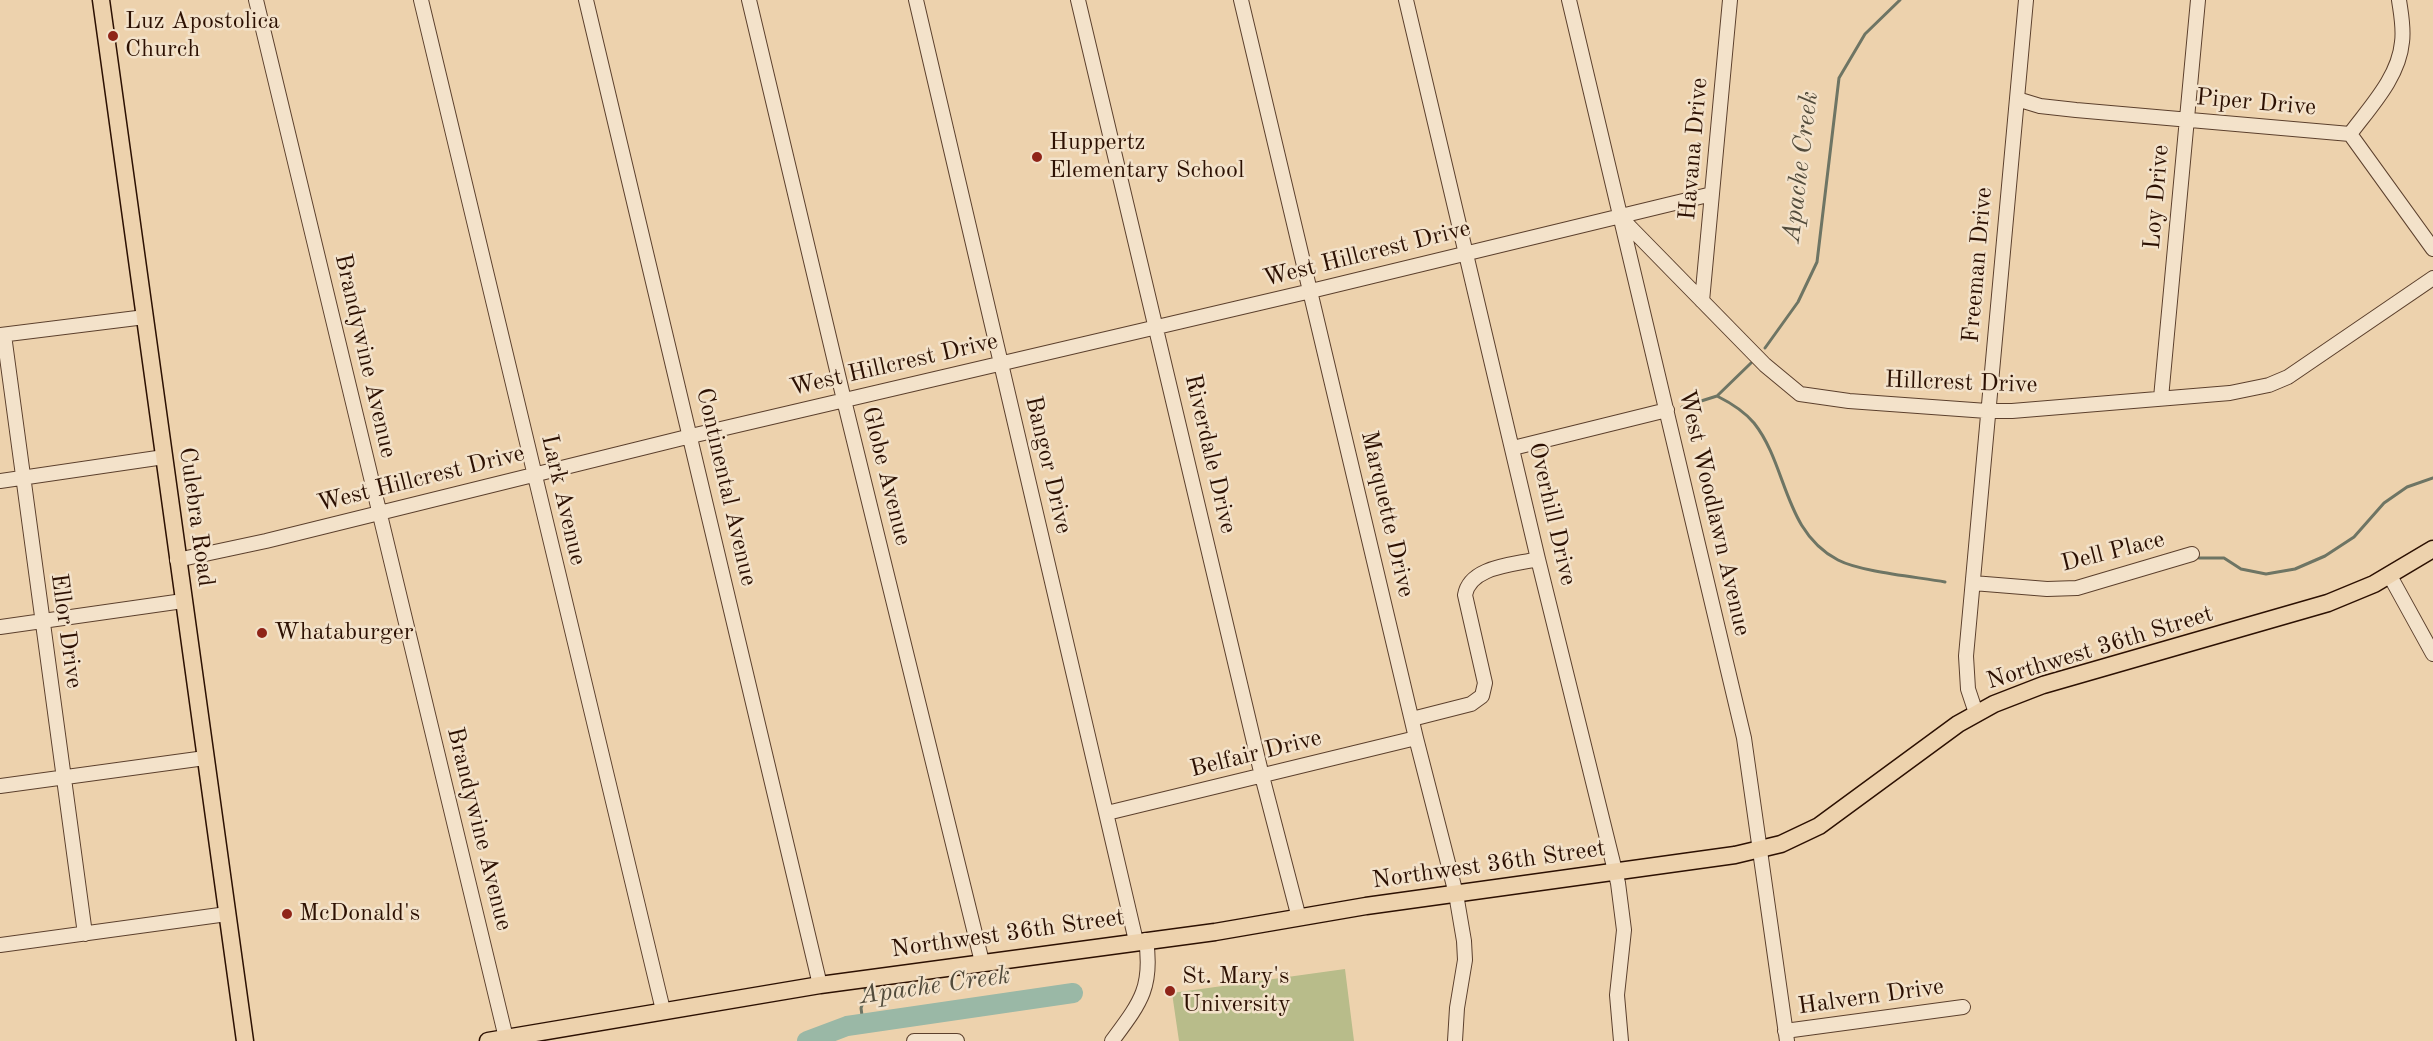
<!DOCTYPE html>
<style>
body{margin:0}
canvas{display:block;background:#edd2ad}
</style>
<canvas width="2433" height="1041"></canvas>
<script>
const context = document.querySelector('canvas').getContext('2d');
context.lineJoin = 'round';
function fillPath(path, color) { context.fillStyle = color; context.fill(path, 'evenodd'); }
function strokePath(path, color, width, dash) { context.strokeStyle = color; context.lineWidth = width; context.lineCap = dash ? 'butt' : 'round'; context.setLineDash(dash || []); context.stroke(path); }
function label(font, color, halo, rows, align = 'center') {
  context.font = font + ' "Old Standard TT",serif'; context.lineWidth = 5; context.setLineDash([]); context.textBaseline = 'middle'; context.strokeStyle = halo; context.fillStyle = color; for (const [text, x, y, turn = 0] of rows) {
    context.save(); context.translate(x, y); context.rotate((+turn || 0) * Math.PI / 180); context.textAlign = isNaN(turn) ? turn : align; if (halo) context.strokeText(text, 0, 0); context.fillText(text, 0, 0); context.restore();
  }
}
fillPath(new Path2D(`
 M1345 969 1354 1041H1179L1172 993Z`), '#b8bc8a');
strokePath(new Path2D(`
 M1765 348 1798 302 1817 262 1839 78 1865 34 1900 0
 M1717 396C1731 403 1744 411 1754 423 1788 466 1783 531 1838 560 1861 572 1918 577 1945 582
 M1682 407 1717 396 1751 363
 M2199 558H2224L2241 569 2266 574 2295 569 2325 556 2354 537 2384 503 2407 487 2433 478
 M863 1023 861 1008 866 995 865 988`), '#6e7564', 3);
strokePath(new Path2D(`
 M807 1041 847 1026 1073 993`), '#9ab8a6', 20);
const minor = new Path2D(`
 M256 0 506 1038
 M421 0 663 1010
 M586 0 820 985
 M749 0 844 400 982 962
 M916 0 1136 941
 M1078 0 1262 776 1299 918
 M1241 0 1416 738 1456 894 1464 941 1465 960 1457 1008 1455 1041
 M1406 0 1538 559 1618 883 1624 930 1617 995 1621 1041
 M1569 0 1744 738 1787 1041
 M2017 99 2040 106 2076 110 2350 134 2433 249
 M2350 134C2370 107 2399 77 2402 42 2404 28 2401 14 2399 0
 M1621 218 1765 365 1800 394 1849 401 1987 411H2012L2230 393 2269 385 2288 377 2433 278
 M1702 301 1730 0
 M0 335 145 317
 M4 335 85 934
 M2161 398 2198 0
 M1513 448 1667 410
 M0 481 164 457
 M177 560 266 541 691 436 1311 291 1712 194
 M2390 576 2433 654
 M1973 583 2047 589 2077 588 2192 554
 M0 627 183 601
 M1976 713 1968 689 1966 656 2026 0
 M1412 719 1471 704 1482 696 1485 683 1465 595C1470 566 1514 565 1538 559
 M0 786 205 758
 M1107 813 1416 738
 M0 945 227 914
 M1785 1031 1963 1007
 M914 1041H957
 M1112 1041C1140 1003 1153 988 1146 940`);
const major = new Path2D(`
 M101 0 245 1041
 M488 1041 820 985 1215 932 1366 906 1735 855 1781 844 1819 826 1958 724 1994 704 2043 685 2328 603 2374 584 2433 549`);
strokePath(minor, '#5c402d', 16);
strokePath(major, '#2c1002', 19);
strokePath(minor, '#f3e2ca', 14);
strokePath(major, '#edd2ad', 16);
for (const [x, y, r, color] of [
 [113,36,6,"#8f2418"],
 [1037,157,6,"#8f2418"],
 [262,633,6,"#8f2418"],
 [287,914,6,"#8f2418"],
 [1170,991,6,"#8f2418"]
]) { const dot = new Path2D(); dot.arc(x, y, r, 0, 2 * Math.PI); context.fillStyle = color; context.fill(dot); strokePath(dot, '#f3e2ca', 2); }
label('24px', '#2c1002', '#f3e2ca', [
 ["Luz Apostolica",125,22],
 ["Church",125,50],
 ["Huppertz",1049,143],
 ["Elementary School",1049,171],
 ["Whataburger",274,633],
 ["McDonald's",299,914],
 ["St. Mary's",1182,977],
 ["University",1182,1005]
], 'left');
label('24px', '#2c1002', '#f3e2ca', [
 ["Piper Drive",2256,103,5],
 ["Havana Drive",1694,149,-85],
 ["Loy Drive",2157,197,-85],
 ["West Hillcrest Drive",1367,254,-14],
 ["Freeman Drive",1978,265,-85],
 ["Brandywine Avenue",365,356,77],
 ["West Hillcrest Drive",894,365,-13],
 ["Hillcrest Drive",1961,383,2],
 ["Riverdale Drive",1210,454,77],
 ["Bangor Drive",1048,465,77],
 ["Globe Avenue",886,476,76],
 ["West Hillcrest Drive",421,479,-14],
 ["Continental Avenue",726,487,77],
 ["Lark Avenue",563,500,77],
 ["West Woodlawn Avenue",1714,513,77],
 ["Marquette Drive",1387,514,77],
 ["Overhill Drive",1552,514,77],
 ["Culebra Road",196,517,82],
 ["Dell Place",2113,552,-14],
 ["Ellor Drive",66,631,82],
 ["Northwest 36th Street",2100,648,-17],
 ["Belfair Drive",1256,754,-14],
 ["Brandywine Avenue",479,829,76],
 ["Northwest 36th Street",1489,865,-8],
 ["Northwest 36th Street",1008,934,-8],
 ["Halvern Drive",1871,997,-8]
]);
label('italic 26px', '#524b3b', '#f3e2ca', [
 ["Apache Creek",1801,167,-83],
 ["Apache Creek",935,986,-8]
]);
</script>
